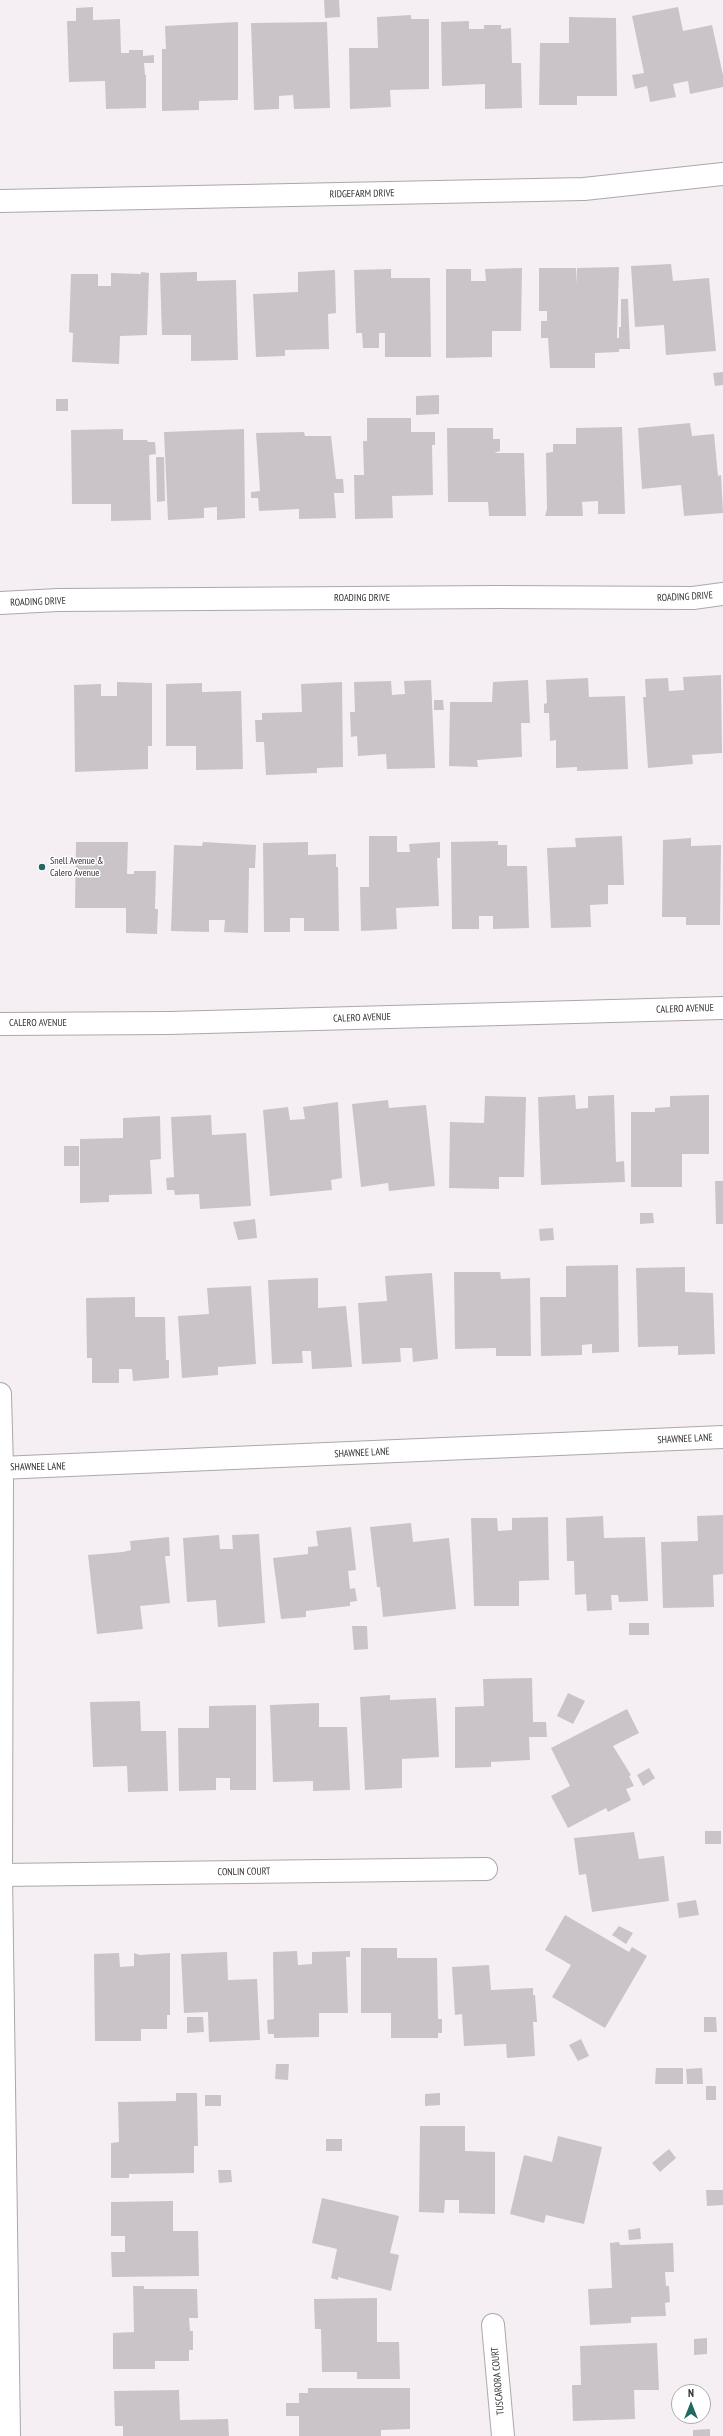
<!DOCTYPE html>
<style>
body{margin:0}
#map{position:relative;width:723px;height:2436px;overflow:hidden;background:#f5eff4;font-family:"PT Sans Narrow",sans-serif}
canvas{display:block}
.north{position:absolute;left:671px;top:2384px;width:40px;height:40px;box-sizing:border-box;background:#fff;border:1px solid #adacad;border-radius:50%;rotate:0deg;font-size:11px;font-weight:700;line-height:16px;text-align:center;color:#322f31}
.north::after{content:'';display:block;margin:auto;width:14px;height:18px;background:#216a63;clip-path:polygon(50% 0,100% 100%,50% 72%,0 100%)}
</style>
<div id="map">
<canvas width="723" height="2436"></canvas>
<div class="north">N</div>
</div>
<script>
const c = document.querySelector('canvas').getContext('2d');
c.lineJoin = 'round';
function paint(path, color) {
  c.fillStyle = color;
  c.fill(path, 'evenodd');
}
function toPath(rows) {
  const path = new Path2D();
  for (const r of rows) {
    path.moveTo(r[0], r[1]);
    for (let i = 2; i < r.length; i += 2) path.lineTo(r[i], r[i + 1]);
  }
  return path;
}
function trace(path, color, width, dash) {
  c.strokeStyle = color;
  c.lineWidth = width;
  c.lineCap = dash ? 'butt' : 'round';
  c.setLineDash(dash || []);
  c.stroke(path);
}
function drawText(font, color, halo, rows, align = 'center') {
  c.font = font + ' "PT Sans Narrow",sans-serif';
  c.lineWidth = 3;
  c.setLineDash([]);
  c.textBaseline = 'middle';
  c.strokeStyle = halo;
  c.fillStyle = color;
  for (const [text, x, y, turn = 0] of rows) {
    c.save();
    c.translate(x, y);
    c.rotate((+turn || 0) * Math.PI / 180);
    c.textAlign = isNaN(turn) ? turn : align;
    if (halo) c.strokeText(text, 0, 0);
    c.fillText(text, 0, 0);
    c.restore();
  }
}
paint(toPath([
 [324,0,339,0,340,17,325,18],
 [93,7,93,20,120,19,121,53,129,53,129,50,143,50,143,56,154,55,154,63,144,63,145,75,146,75,146,108,106,109,105,81,69,82,67,21,76,21,76,8],
 [678,7,683,31,712,25,723,75,723,87,690,94,688,81,673,84,676,97,650,102,647,86,635,89,632,75,644,73,632,16],
 [411,15,411,19,429,19,429,89,390,90,391,107,350,109,349,48,378,48,377,17],
 [569,17,616,18,617,96,577,96,577,105,539,105,540,43,569,43],
 [469,21,469,29,484,29,484,25,501,25,501,29,511,28,512,63,521,63,522,108,485,109,485,84,442,86,441,22],
 [238,22,238,100,199,101,199,110,162,111,162,49,166,49,165,26],
 [327,22,330,108,294,109,293,95,279,96,279,109,254,110,251,23],
 [671,264,673,281,709,278,716,351,666,355,664,325,635,327,631,266],
 [619,267,617,338,619,338,619,327,621,327,621,299,628,299,630,349,619,349,619,352,595,353,595,368,550,368,548,338,541,338,541,321,547,321,547,311,539,311,539,268,576,268,577,284,577,268],
 [522,268,521,331,492,331,492,357,446,358,446,269,471,269,471,281,486,281,485,269],
 [391,269,391,278,430,278,431,357,385,357,385,333,379,333,379,348,363,348,362,333,356,333,354,270],
 [335,270,336,313,328,314,329,349,285,350,285,356,256,357,253,294,298,292,298,272],
 [141,272,149,273,147,335,120,336,119,364,72,362,73,333,69,332,71,274,98,274,98,286,111,286,111,273,141,274],
 [197,272,197,281,236,280,238,360,191,361,191,335,162,335,160,273],
 [723,372,723,385,715,386,713,373],
 [439,395,439,414,416,415,416,396],
 [56,399,68,399,68,411,56,411],
 [367,418,411,418,411,432,435,432,435,445,432,445,433,495,392,496,393,518,355,519,354,475,364,475,363,441,367,441],
 [690,423,692,436,714,434,718,476,721,475,723,513,684,516,681,485,642,489,638,428],
 [622,427,625,514,598,514,598,501,582,502,583,516,545,516,547,509,546,453,553,452,553,444,576,444,576,428],
 [447,428,493,428,493,439,500,439,500,451,494,453,524,453,526,516,489,516,488,502,448,502],
 [123,429,123,440,147,440,148,442,155,442,156,454,149,455,151,520,111,521,111,504,72,504,71,430],
 [244,429,245,518,217,520,217,507,204,508,204,518,168,520,164,432],
 [304,432,305,436,331,436,336,479,343,479,344,493,334,493,336,518,299,519,299,509,259,511,258,498,251,498,251,492,260,491,256,433],
 [156,457,164,457,165,501,157,502],
 [721,675,722,753,692,755,693,764,648,768,643,697,646,697,645,679,668,678,669,691,684,690,683,677],
 [588,678,589,697,625,696,628,769,577,771,577,767,556,768,556,740,550,741,549,713,544,713,544,704,547,703,546,680],
 [431,680,435,768,387,769,386,754,358,756,357,736,351,737,350,712,355,712,354,682,391,681,392,695,405,694,404,681],
 [528,680,530,723,521,723,522,757,477,760,478,767,449,766,450,702,492,702,493,682],
 [117,682,152,683,152,746,148,746,148,769,75,772,74,685,101,684,101,696,117,696],
 [342,682,343,767,317,768,317,773,266,775,264,742,256,742,255,720,262,720,262,713,302,712,301,684],
 [202,683,202,692,241,691,243,769,196,770,196,746,166,746,166,684],
 [434,700,443,700,444,710,434,710],
 [369,836,397,836,397,852,410,852,409,844,440,842,440,858,437,858,439,906,396,908,397,929,361,931,360,887,369,887],
 [622,836,624,885,608,885,608,904,590,905,591,927,551,928,547,848,576,847,575,838],
 [691,838,691,846,721,845,720,925,686,925,686,917,662,917,663,840],
 [498,841,498,845,507,845,507,866,527,866,529,928,493,929,493,916,479,916,479,929,452,929,451,842],
 [76,842,128,842,127,874,134,874,134,871,156,871,155,909,158,909,157,934,126,933,126,908,75,908],
 [203,842,256,845,255,868,249,868,248,933,224,932,225,920,209,920,209,932,171,931,174,845,202,846],
 [308,842,308,855,336,854,336,867,338,867,339,931,304,931,304,918,290,918,290,932,264,932,263,843],
 [575,1095,576,1109,588,1108,588,1096,614,1095,616,1162,624,1161,625,1182,541,1185,538,1097],
 [709,1095,709,1154,682,1154,682,1187,631,1187,631,1112,655,1112,655,1108,670,1107,670,1096],
 [485,1096,526,1097,524,1177,499,1177,499,1189,449,1188,450,1122,484,1123],
 [388,1100,389,1108,426,1105,435,1186,389,1191,388,1183,361,1187,352,1104],
 [338,1102,342,1178,331,1180,332,1190,270,1196,263,1110,288,1107,290,1120,305,1119,303,1107],
 [211,1115,212,1135,246,1133,251,1206,200,1209,199,1194,175,1195,174,1190,167,1190,166,1178,174,1177,171,1117],
 [160,1116,161,1159,150,1160,152,1194,109,1195,109,1202,80,1203,80,1139,123,1138,123,1118],
 [64,1146,79,1146,79,1166,64,1166],
 [715,1181,723,1181,723,1224,716,1224],
 [640,1213,653,1213,654,1223,640,1224],
 [255,1219,257,1238,238,1240,233,1222],
 [553,1228,554,1240,540,1241,539,1229],
 [618,1265,619,1352,592,1353,592,1344,582,1345,582,1355,541,1356,540,1297,566,1297,566,1266],
 [685,1267,685,1292,713,1293,715,1354,678,1355,678,1346,638,1347,636,1268],
 [454,1272,500,1272,501,1279,530,1278,531,1356,496,1356,496,1348,455,1349],
 [432,1273,438,1359,413,1362,412,1348,400,1348,401,1362,362,1364,358,1303,387,1301,385,1276],
 [318,1278,318,1308,346,1306,352,1367,312,1369,311,1351,302,1351,303,1363,272,1364,268,1280],
 [251,1286,256,1364,218,1367,218,1375,182,1378,178,1316,209,1314,207,1288],
 [135,1297,135,1317,165,1317,166,1360,169,1360,169,1378,133,1381,132,1369,119,1369,119,1383,92,1383,92,1358,87,1358,86,1298],
 [723,1515,723,1574,713,1575,714,1607,663,1608,661,1542,698,1541,697,1516],
 [603,1516,604,1538,645,1537,648,1601,619,1602,618,1595,611,1595,612,1610,587,1611,586,1594,575,1595,574,1561,567,1561,566,1518],
 [548,1517,549,1580,519,1581,519,1606,474,1606,471,1518,497,1518,498,1531,512,1530,512,1518],
 [411,1523,413,1542,449,1538,456,1609,383,1617,380,1587,377,1587,370,1527],
 [351,1527,356,1570,348,1571,350,1589,355,1588,357,1601,350,1602,350,1606,306,1611,306,1617,281,1619,273,1558,308,1554,308,1547,318,1546,316,1531],
 [259,1534,265,1623,218,1627,216,1600,187,1602,183,1538,219,1535,220,1549,233,1549,232,1535],
 [169,1537,170,1556,165,1556,170,1603,140,1606,143,1629,97,1634,88,1555,123,1552,131,1550,130,1541],
 [629,1623,649,1623,649,1635,629,1635],
 [352,1626,367,1626,368,1649,354,1650],
 [532,1678,533,1722,546,1722,547,1737,529,1737,530,1760,491,1762,491,1767,455,1768,455,1707,484,1706,483,1679],
 [568,1693,585,1701,573,1724,557,1716],
 [390,1695,390,1700,436,1698,439,1757,402,1759,402,1788,365,1790,360,1697],
 [140,1701,141,1731,166,1731,168,1791,128,1792,127,1766,93,1767,90,1702],
 [319,1703,319,1727,347,1727,350,1790,313,1791,313,1781,273,1782,270,1705],
 [256,1705,256,1790,230,1790,230,1778,216,1778,216,1790,179,1791,178,1728,209,1728,209,1706],
 [627,1709,639,1733,613,1746,631,1775,629,1776,634,1786,626,1789,631,1800,608,1812,606,1808,568,1828,551,1796,570,1786,551,1748],
 [649,1768,655,1778,643,1786,637,1775],
 [705,1831,721,1831,721,1844,705,1844],
 [634,1832,639,1859,664,1856,669,1901,592,1912,586,1874,579,1875,574,1838],
 [696,1900,699,1915,679,1918,677,1903],
 [565,1915,629,1952,632,1947,647,1956,605,2028,552,1997,571,1965,545,1950],
 [619,1926,633,1933,626,1944,612,1935],
 [361,1948,397,1948,397,1958,437,1958,438,2019,442,2019,442,2033,438,2033,438,2038,391,2038,391,2013,361,2013],
 [297,1951,298,1965,312,1964,312,1952,350,1951,350,1957,346,1957,348,2013,319,2013,319,2037,274,2038,274,2034,268,2034,267,2020,274,2019,273,1952],
 [227,1952,228,1980,257,1979,260,2040,209,2042,208,2012,184,2013,181,1954],
 [119,1953,120,1967,134,1966,134,1953,140,1955,170,1953,170,2015,167,2015,167,2029,141,2029,141,2041,95,2041,94,1954],
 [489,1965,491,1990,533,1988,533,1995,535,1995,537,2022,533,2022,535,2056,507,2058,506,2044,464,2046,462,2014,455,2015,452,1967],
 [187,2017,203,2017,204,2032,187,2033],
 [704,2017,716,2017,717,2032,704,2032],
 [581,2039,589,2056,578,2061,569,2045],
 [276,2064,289,2064,288,2080,275,2079],
 [656,2068,683,2068,683,2084,655,2084],
 [702,2068,703,2084,687,2084,686,2069],
 [706,2086,716,2086,716,2100,706,2100],
 [176,2093,197,2093,198,2146,194,2146,194,2173,129,2174,129,2178,111,2178,111,2143,119,2142,118,2102,176,2101],
 [440,2093,440,2105,425,2106,425,2094],
 [205,2095,221,2095,221,2106,205,2106],
 [420,2126,465,2126,465,2151,495,2152,495,2214,459,2213,459,2200,445,2200,444,2213,419,2212],
 [558,2136,602,2147,584,2224,546,2215,544,2223,510,2214,524,2155,552,2162],
 [326,2139,342,2139,342,2151,326,2151],
 [669,2149,676,2158,660,2172,652,2163],
 [218,2170,231,2170,232,2182,219,2183],
 [706,2190,723,2190,723,2205,707,2206],
 [322,2198,399,2216,390,2253,399,2255,391,2291,338,2277,338,2280,331,2278,337,2249,312,2243],
 [173,2201,173,2231,198,2231,199,2276,112,2277,111,2252,125,2252,125,2236,111,2236,111,2202],
 [640,2228,641,2239,629,2240,628,2230],
 [619,2242,620,2245,673,2243,674,2272,665,2272,666,2286,669,2286,670,2302,665,2303,666,2316,631,2317,631,2323,590,2325,588,2289,612,2288,610,2243],
 [133,2286,144,2286,144,2289,197,2289,198,2318,189,2318,190,2331,193,2331,193,2350,189,2350,189,2361,155,2361,155,2369,113,2369,113,2333,134,2332],
 [377,2298,377,2342,399,2342,400,2379,357,2379,357,2372,322,2372,321,2329,315,2329,314,2299],
 [707,2338,707,2354,694,2355,694,2339],
 [657,2343,659,2390,634,2390,635,2419,573,2421,572,2385,581,2385,580,2346],
 [308,2388,410,2388,410,2429,381,2430,381,2436,299,2436,299,2416,286,2416,286,2403,299,2403,299,2393,308,2393],
 [179,2390,180,2420,228,2419,229,2436,123,2436,123,2426,115,2426,114,2391],
 [710,2429,710,2436,693,2436,693,2430]
]), '#cac4c8');
const minor = toPath([
 [0,201,584,189,723,174],
 [0,603,58,600,498,597,693,598,723,594],
 [0,1024,169,1023,723,1008],
 [0,1468,723,1437],
 [1,1875,486,1869],
 [493,2325,503,2436]
]);
const major = toPath([
 [0,1394,2,1468,1,1875,9,2436]
]);
trace(minor, '#aca7ab', 24);
trace(major, '#aca7ab', 24);
trace(minor, '#fff', 22);
trace(major, '#fff', 22);
for (const [x, y, r, color] of [
 [42,867,4,"#216a63"]
]) {
  const dot = new Path2D();
  dot.arc(x, y, r, 0, 2 * Math.PI);
  c.fillStyle = color;
  c.fill(dot);
  trace(dot, '#fff', 1.5);
}
drawText('10px', '#322f31', '#fff', [
 ["RIDGEFARM DRIVE",362,194,-1],
 ["ROADING DRIVE",685,597,-3],
 ["ROADING DRIVE",362,598],
 ["ROADING DRIVE",38,602,-2],
 ["CALERO AVENUE",685,1009,-2],
 ["CALERO AVENUE",362,1018,-2],
 ["CALERO AVENUE",38,1023],
 ["SHAWNEE LANE",685,1439,-3],
 ["SHAWNEE LANE",362,1453,-3],
 ["SHAWNEE LANE",38,1467,-1],
 ["CONLIN COURT",244,1872,-1],
 ["TUSCARORA COURT",498,2381,-95]
]);
drawText('10px', '#322f31', '#fff', [
 ["Snell Avenue &",50,861],
 ["Calero Avenue",50,873]
], 'left');
</script>
